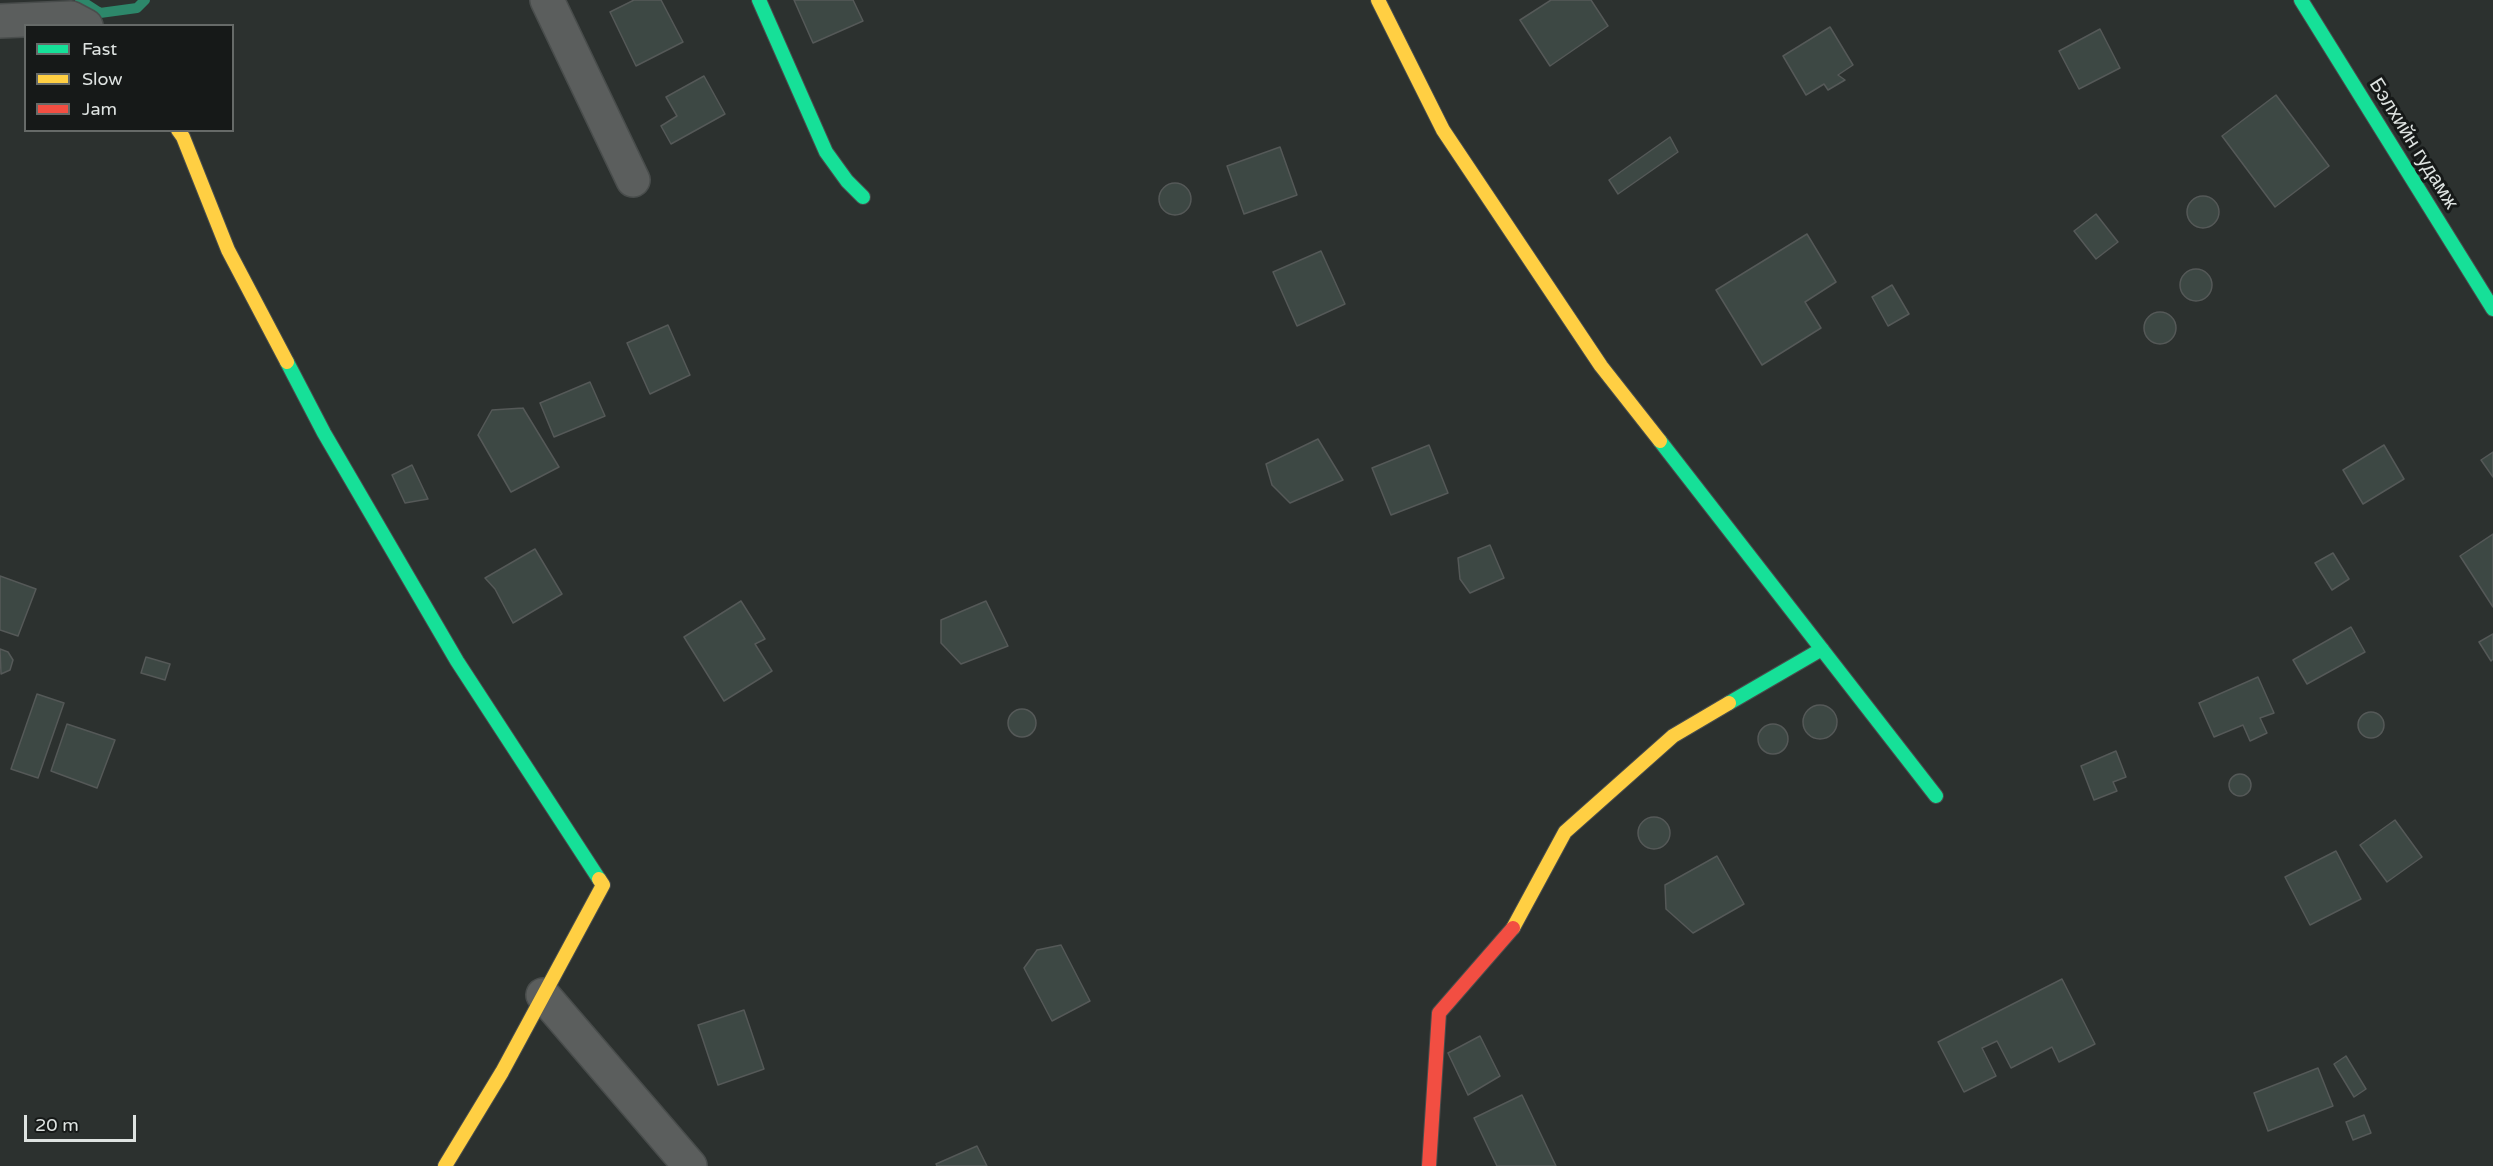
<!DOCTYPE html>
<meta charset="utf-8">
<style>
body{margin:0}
#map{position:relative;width:2493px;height:1166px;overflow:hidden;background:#2c312f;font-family:"Varela Round",sans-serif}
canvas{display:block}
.legend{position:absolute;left:24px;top:24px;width:210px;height:108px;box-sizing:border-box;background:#161918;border:2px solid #666a68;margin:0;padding:8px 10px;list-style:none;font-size:18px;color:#dee3e1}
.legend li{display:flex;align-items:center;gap:12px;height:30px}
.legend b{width:30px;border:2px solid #666a68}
.scale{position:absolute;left:24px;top:1115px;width:112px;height:27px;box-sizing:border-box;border:3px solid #dee3e1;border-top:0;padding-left:8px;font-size:18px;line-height:21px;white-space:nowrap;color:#dee3e1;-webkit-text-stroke:4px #161918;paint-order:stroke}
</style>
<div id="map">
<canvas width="2493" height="1166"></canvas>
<ul class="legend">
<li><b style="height:8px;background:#16e098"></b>Fast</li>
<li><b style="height:8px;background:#ffcf43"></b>Slow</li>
<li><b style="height:8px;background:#f24e42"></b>Jam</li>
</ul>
<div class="scale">20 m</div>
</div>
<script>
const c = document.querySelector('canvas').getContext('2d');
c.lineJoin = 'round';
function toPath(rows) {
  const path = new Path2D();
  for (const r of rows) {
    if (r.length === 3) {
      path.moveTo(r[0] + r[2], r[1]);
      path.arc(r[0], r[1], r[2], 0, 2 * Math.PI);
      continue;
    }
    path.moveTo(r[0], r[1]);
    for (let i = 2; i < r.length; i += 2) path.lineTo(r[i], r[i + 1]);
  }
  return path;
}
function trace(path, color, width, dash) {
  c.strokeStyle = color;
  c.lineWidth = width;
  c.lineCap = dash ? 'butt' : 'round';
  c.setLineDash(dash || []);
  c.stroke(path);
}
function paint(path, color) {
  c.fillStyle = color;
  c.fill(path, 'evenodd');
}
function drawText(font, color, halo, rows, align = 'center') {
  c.font = font + ' "Varela Round",sans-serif';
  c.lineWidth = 6;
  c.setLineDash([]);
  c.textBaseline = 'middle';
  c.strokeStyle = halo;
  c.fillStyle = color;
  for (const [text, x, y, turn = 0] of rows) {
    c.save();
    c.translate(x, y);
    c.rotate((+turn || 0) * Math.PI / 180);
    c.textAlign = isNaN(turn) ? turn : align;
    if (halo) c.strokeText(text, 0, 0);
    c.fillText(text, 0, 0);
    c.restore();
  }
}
trace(toPath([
 [80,0,100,13,137,8,145,0]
]), '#2d876a', 10);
const building = toPath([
 [634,0,661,0,683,42,636,66,610,12,634,0],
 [794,0,853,0,863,21,813,43,794,0],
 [1551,0,1591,0,1608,26,1550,66,1520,20,1551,0],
 [1830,27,1853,65,1838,75,1845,80,1828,90,1824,84,1806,95,1783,56,1830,27],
 [2100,29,2120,68,2079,89,2059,51,2100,29],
 [704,76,725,114,671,144,661,126,677,116,666,97,704,76],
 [2276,95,2329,166,2275,207,2222,136,2276,95],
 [1670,137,1678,152,1618,194,1609,180,1670,137],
 [1280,147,1297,195,1244,214,1227,166,1280,147],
 [1175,199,16],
 [2203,212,16],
 [2096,214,2118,242,2096,259,2074,231,2096,214],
 [1807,234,1836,282,1805,302,1821,328,1762,365,1716,290,1807,234],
 [1321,251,1345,304,1297,326,1273,272,1321,251],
 [2196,285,16],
 [1892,285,1909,314,1888,326,1872,297,1892,285],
 [2160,328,16],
 [668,325,690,375,650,394,627,343,668,325],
 [590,382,605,416,554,437,540,403,590,382],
 [523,408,559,467,511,492,478,435,492,410,523,408],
 [1318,439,1343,480,1290,503,1272,485,1266,464,1318,439],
 [1429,445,1448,493,1391,515,1372,468,1429,445],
 [2384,445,2404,479,2363,504,2343,470,2384,445],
 [2493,452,2493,477,2481,460,2493,452],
 [412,465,428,499,405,503,392,475,412,465],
 [2493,534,2493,607,2460,556,2493,534],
 [1490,545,1504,578,1470,593,1460,579,1458,558,1490,545],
 [535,549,562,594,513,623,495,589,485,578,535,549],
 [2333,553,2349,579,2332,590,2315,563,2333,553],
 [0,576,36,589,18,636,0,630,0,576],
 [741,601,765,639,755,644,772,671,724,701,684,637,741,601],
 [986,601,1008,646,961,664,941,643,941,620,986,601],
 [2351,627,2365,652,2307,684,2293,660,2351,627],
 [2493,634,2493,659,2491,661,2479,642,2493,634],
 [0,649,8,652,13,660,10,670,1,674,0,649],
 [146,657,170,664,165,680,141,673,146,657],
 [2258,677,2274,713,2260,718,2267,733,2250,741,2243,725,2214,737,2199,703,2258,677],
 [37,694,64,703,38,778,11,769,37,694],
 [1820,722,17],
 [1022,723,14],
 [2371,725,13],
 [1773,739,15],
 [67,724,115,740,97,788,51,771,67,724],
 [2116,751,2126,777,2113,782,2117,791,2094,800,2081,766,2116,751],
 [2240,785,11],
 [1654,833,16],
 [2395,820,2422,857,2387,882,2360,845,2395,820],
 [2336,851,2361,899,2310,925,2285,877,2336,851],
 [1717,856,1744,904,1693,933,1666,909,1665,885,1717,856],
 [1061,945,1090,1001,1052,1021,1024,968,1037,950,1061,945],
 [2062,979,2095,1044,2059,1062,2052,1047,2011,1068,1997,1041,1982,1048,1996,1076,1964,1092,1938,1042,2062,979],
 [744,1010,764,1069,718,1085,698,1025,744,1010],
 [1480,1036,1500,1076,1468,1095,1448,1053,1480,1036],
 [2346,1056,2366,1089,2354,1097,2334,1064,2346,1056],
 [2318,1068,2333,1106,2268,1131,2254,1093,2318,1068],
 [1522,1095,1556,1166,1497,1166,1474,1118,1522,1095],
 [2364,1115,2371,1133,2353,1140,2346,1122,2364,1115],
 [977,1146,987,1166,937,1166,936,1164,977,1146]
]);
paint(building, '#3d4844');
trace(building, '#555958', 1.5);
const street = toPath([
 [547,0,633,180],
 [0,21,71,18,86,26],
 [543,995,690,1166]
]);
const fast = toPath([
 [759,0,826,152,847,181,863,197],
 [2301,0,2493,309],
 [287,362,324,433,457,661,599,879],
 [1660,441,1936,796],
 [1729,703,1822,649]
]);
const slow = toPath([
 [1378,0,1443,130,1601,366,1660,441],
 [178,130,183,137,228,250,287,362],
 [1513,928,1565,832,1673,736,1729,703],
 [445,1166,502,1072,603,885,599,879]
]);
const jam = toPath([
 [1429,1166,1439,1013,1513,928]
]);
trace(street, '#494d4c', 36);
trace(fast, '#494d4c', 16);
trace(slow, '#494d4c', 16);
trace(jam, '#494d4c', 16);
trace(street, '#5b5e5d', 33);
trace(fast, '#16e098', 14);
trace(slow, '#ffcf43', 14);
trace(jam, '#f24e42', 14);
drawText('20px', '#dee3e1', '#161918', [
 ["Бэлхийн гудамж",2413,144,58]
]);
</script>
